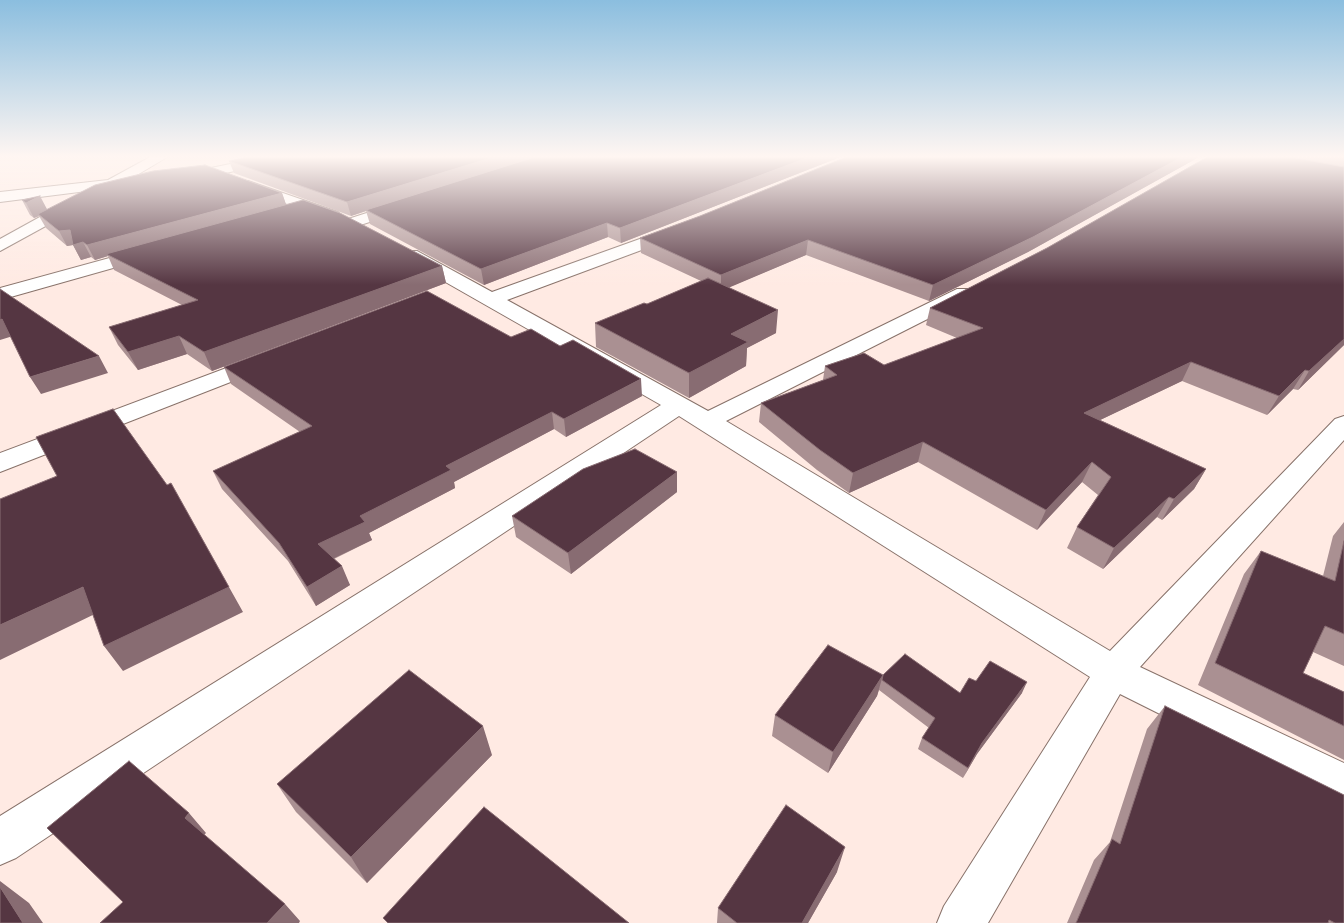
<!DOCTYPE html>
<style>
body{margin:0}
canvas{display:block;background:#ffeae3}
</style>
<canvas width="1344" height="923"></canvas>
<script>
const c = document.querySelector('canvas').getContext('2d');
c.lineJoin = 'round';
function toPath(rows) {
  const path = new Path2D();
  for (const r of rows) {
    path.moveTo(r[0], r[1]);
    for (let i = 2; i < r.length; i += 2) path.lineTo(r[i], r[i + 1]);
  }
  return path;
}
function trace(path, color, width, dash) {
  c.strokeStyle = color;
  c.lineWidth = width;
  c.lineCap = dash ? 'butt' : 'round';
  c.setLineDash(dash || []);
  c.stroke(path);
}
function paint(path, color) {
  c.fillStyle = color;
  c.fill(path, 'evenodd');
}
const minor = toPath([
 [152,156,169,156,132,178,137,182,135,185,115,188,0,251,0,239,87,191,0,202,0,192,108,180,152,156],
 [268,156,294,156,287,160,211,176,183,179,176,175,183,171,211,168,268,156],
 [248,181,338,212,340,215,338,218,326,218,243,188,241,185,248,181],
 [404,201,410,203,412,206,410,209,351,228,345,226,343,223,345,220,404,201],
 [676,226,682,227,684,231,682,235,507,300,708,411,957,289,971,289,974,293,971,297,726,421,1110,651,1335,419,1344,416,1344,440,1140,667,1344,763,1344,806,1120,694,988,923,937,923,944,906,1090,677,679,416,16,858,0,865,0,816,661,405,405,259,402,255,405,251,417,251,492,292,676,226],
 [146,248,152,249,155,253,152,257,0,300,0,288,146,248],
 [261,355,269,357,272,362,269,367,0,472,0,453,261,355]
]);
trace(minor, '#88726a', 2);
paint(minor, '#fff');
paint(toPath([
 [843,156,621,243,608,237,484,285,370,224,366,211,351,216,234,173,229,161],
 [849,156,1201,156,1028,252,929,301,806,255,729,287,776,333,747,348,746,366,689,398,596,347,595,323,647,304,701,281,641,253,640,238,700,216],
 [1209,156,1344,156,1344,345,1298,390,1293,389,1267,415,1182,381,1100,420,1206,469,1194,489,1162,520,1157,517,1103,569,1067,548,1077,527,1098,495,1082,482,1037,530,918,462,849,493,817,470,759,422,761,403,823,380,825,366,884,365,957,338,926,325,930,308,1047,248],
 [282,193,286,205,442,266,446,283,212,371,187,354,138,370,118,345,109,327,182,305,114,270,108,256,95,260,91,257,81,260,73,245,67,246,46,228,39,216,34,218,30,215,22,200,47,209],
 [511,337,642,396,566,437,554,429,454,482,455,488,369,533,372,540,334,559,350,585,316,606,288,561,222,489,213,471,300,432,231,384,224,367],
 [677,472,677,492,571,574,516,537,512,516],
 [1344,522,1344,666,1313,652,1303,673,1344,692,1344,760,1198,685,1244,574,1261,551,1323,576,1333,536],
 [883,675,960,693,976,681,1022,693,977,754,963,778,918,749,922,738,929,728,879,690,877,696,828,773,772,736,775,715],
 [1165,706,1344,923,1067,923,1094,860,1110,842,1147,729],
 [492,755,367,883,296,812,277,784],
 [837,872,808,923,717,923,718,908]
]), '#aa9092');
paint(toPath([
 [497,156,538,156,366,210,366,211,351,216,347,202],
 [812,156,843,156,621,243,620,228],
 [1184,156,1201,156,1028,252,929,301,933,285],
 [282,193,287,207,106,254,108,256,95,260,87,245],
 [40,196,48,211,38,214,39,216,34,218,26,203],
 [607,223,608,237,484,285,481,269],
 [70,230,83,242,91,257,81,260,73,245,67,246,59,231],
 [808,240,806,255,721,291,721,275],
 [442,266,446,283,212,371,204,352],
 [778,310,776,333,747,348,746,366,689,398,689,373,731,334],
 [2,319,13,336,0,340,0,320],
 [179,336,187,354,138,370,128,352],
 [1344,339,1344,345,1298,390,1309,371],
 [99,356,108,373,41,394,30,377],
 [1191,362,1182,381,1075,432,1084,413],
 [1305,370,1293,389,1267,415,1279,396],
 [641,379,642,396,566,437,564,419],
 [552,412,554,429,454,482,455,488,369,533,372,540,326,562,318,544,360,516,446,466],
 [923,442,918,462,849,493,853,473],
 [1092,462,1082,482,1037,530,1046,510],
 [1206,469,1194,489,1162,520,1174,499],
 [677,472,677,492,571,574,568,553],
 [1169,497,1157,517,1103,569,1114,548],
 [184,507,243,612,123,671,104,646],
 [342,566,350,585,316,606,307,587],
 [83,587,101,611,0,660,0,625],
 [883,675,877,696,828,773,833,752],
 [1027,682,1022,693,977,754,963,778,982,743],
 [483,726,492,755,367,883,351,857],
 [189,813,206,833,202,837,185,818],
 [845,847,837,872,808,923,802,923],
 [0,881,29,903,43,923,23,923,0,887],
 [285,904,300,921,299,923,267,923]
]), '#886c72');
const building = toPath([
 [252,156,497,156,347,202,229,161,252,156],
 [538,156,812,156,620,228,607,223,481,269,366,210,538,156],
 [849,156,1184,156,1033,237,933,285,808,240,721,275,640,238,700,216,849,156],
 [1209,156,1285,156,1344,167,1344,339,1309,371,1305,370,1279,396,1191,362,1084,413,1206,469,1174,499,1169,497,1114,548,1077,527,1111,477,1092,462,1046,510,923,442,853,473,820,450,761,403,837,375,825,366,864,353,884,365,983,328,930,308,1047,248,1209,156],
 [205,165,282,193,87,245,83,242,73,245,70,230,59,231,38,214,95,185,153,171,205,165],
 [40,196,26,203,22,200,40,196],
 [303,200,340,213,442,266,204,352,179,336,128,352,109,327,198,300,106,254,303,200],
 [708,278,778,310,731,334,748,342,689,373,595,323,644,303,647,304,708,278],
 [0,289,99,356,30,377,2,319,0,320,0,289],
 [427,291,511,337,531,329,560,346,573,340,641,379,564,419,552,412,446,466,451,470,360,516,365,522,318,544,342,566,307,587,279,543,213,471,312,426,224,367,427,291],
 [113,409,167,485,171,483,229,587,104,646,83,587,0,625,0,499,57,476,36,437,113,409],
 [635,449,677,472,568,553,512,516,583,469,635,449],
 [1344,541,1344,634,1325,626,1303,673,1344,692,1344,726,1215,663,1261,551,1335,581,1344,541],
 [828,645,883,675,833,752,775,715,828,645],
 [905,654,960,693,969,678,976,681,990,661,1027,682,982,743,968,768,922,738,935,718,882,680,883,675,905,654],
 [409,670,483,726,351,857,277,784,409,670],
 [1165,706,1344,795,1344,923,1335,923,1329,920,1328,923,1076,923,1112,839,1120,844,1165,706],
 [129,761,189,813,185,818,285,904,267,923,100,923,123,902,47,828,129,761],
 [786,805,845,847,802,923,737,923,718,908,786,805],
 [484,807,629,923,388,923,383,918,484,807],
 [0,887,23,923,0,923,0,887]
]);
paint(building, '#553642');
trace(building, '#886c72', 1);
const sky = c.createLinearGradient(0, 0, 0, 285);
sky.addColorStop(0, '#8bbedf');
sky.addColorStop(0.55, '#fff6f2');
sky.addColorStop(1, '#fff6f200');
c.fillStyle = sky;
c.fillRect(0, 0, 1344, 285);
</script>
